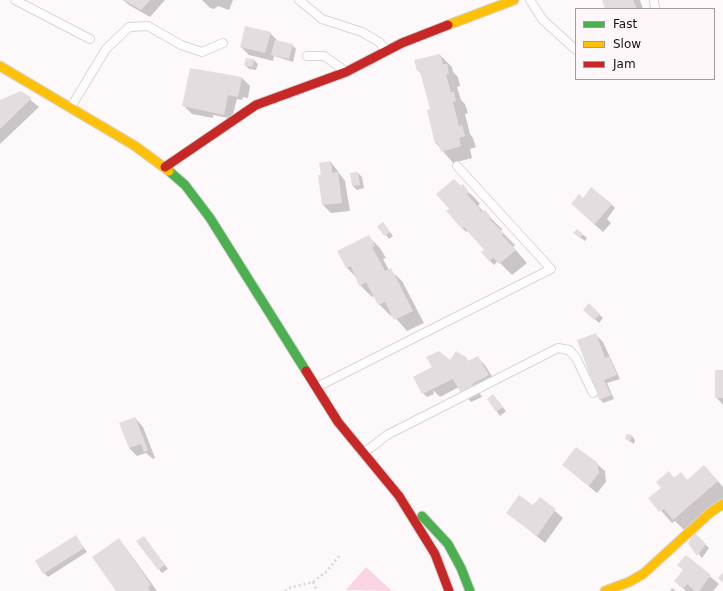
<!DOCTYPE html>
<style>
body{margin:0}
#map{position:relative;width:723px;height:591px;overflow:hidden;background:#fdf8fa;font-family:"DejaVu Sans",sans-serif}
canvas{display:block}
.legend{position:absolute;left:575px;top:8px;width:140px;height:72px;box-sizing:border-box;background:#fef7f9;border:1px solid #a19b9d;margin:0;padding:5px 7px;list-style:none;font-size:12px;color:#161012}
.legend li{display:flex;align-items:center;gap:8px;height:20px}
.legend b{width:20px;border:1px solid #a19b9d}
</style>
<div id="map">
<canvas width="723" height="591"></canvas>
<ul class="legend">
<li><b style="height:5px;background:#4caf50"></b>Fast</li>
<li><b style="height:5px;background:#ffc107"></b>Slow</li>
<li><b style="height:5px;background:#c62828"></b>Jam</li>
</ul>
</div>
<script>
const c = document.querySelector('canvas').getContext('2d');
c.lineJoin = 'round';
function paint(path, color) {
  c.fillStyle = color;
  c.fill(path, 'evenodd');
}
function toPath(rows) {
  const path = new Path2D();
  for (const r of rows) {
    path.moveTo(r[0], r[1]);
    for (let i = 2; i < r.length; i += 2) path.lineTo(r[i], r[i + 1]);
  }
  return path;
}
function trace(path, color, width, dash) {
  c.strokeStyle = color;
  c.lineWidth = width;
  c.lineCap = dash ? 'butt' : 'round';
  c.setLineDash(dash || []);
  c.stroke(path);
}
paint(toPath([
 [366,567,392,591,346,590]
]), '#fbd4e3');
paint(toPath([
 [123,0,165,0,150,17,129,5],
 [202,0,233,0,229,10,218,6,214,9,210,8],
 [603,0,640,0,643,9,606,9],
 [270,33,278,41,292,45,296,49,293,62,274,56,273,61,249,55,241,47],
 [440,55,452,67,453,72,458,77,460,86,457,87,461,100,465,104,468,113,465,114,470,134,473,138,476,147,470,149,472,158,453,163,436,143,431,110,421,74,418,70],
 [254,60,258,64,256,70,249,69,245,65],
 [242,78,250,86,248,98,243,97,242,100,237,99,233,114,228,118,213,115,213,118,192,114,184,106],
 [21,92,39,107,0,144,0,101],
 [331,162,345,181,350,211,331,213,323,205,320,176,322,176],
 [358,173,362,177,364,188,357,190,353,186],
 [454,180,474,197,480,204,478,206,502,229,501,231,515,245,513,247,527,263,512,275,498,261,494,265,490,261,483,252,485,250,468,231,466,232,462,228,450,209],
 [583,199,611,204,615,208,607,219,611,223,603,232,572,204],
 [383,223,393,236,389,239,379,226],
 [577,230,587,238,585,241,578,236],
 [368,236,380,248,386,258,383,259,389,270,390,270,402,281,424,323,407,331,393,315,391,316,379,304,374,296,372,297,360,285,357,278,347,268],
 [589,305,603,318,599,323,585,310],
 [595,334,603,342,620,379,607,383,614,399,603,403,600,399],
 [477,357,485,365,496,383,479,392,482,397,471,402,459,387,440,397,433,390,434,394,427,397,423,393,451,362,466,358,469,362],
 [723,371,723,405,716,397],
 [493,395,506,411,500,416,488,399],
 [135,418,143,427,155,458,153,459,146,453,137,456,129,448],
 [632,436,635,440,634,444,626,439],
 [596,463,605,471,606,482,597,493,563,465],
 [669,473,674,478,681,473,688,481,715,478,723,487,723,499,685,531,675,521,672,523,650,498,662,488],
 [540,498,563,518,545,543,508,513,533,506],
 [695,535,709,548,702,558,690,543],
 [76,537,87,552,48,577,44,573],
 [119,540,126,548,157,591,118,591],
 [147,541,168,569,162,573,159,569],
 [686,556,719,584,713,591,686,591,675,581,684,570],
 [672,588,676,591,670,591]
]), '#0003');
paint(toPath([
 [124,0,150,0,141,10],
 [602,0,633,0,637,9,605,9],
 [245,26,271,32,265,53,240,47],
 [275,40,293,44,289,59,271,55],
 [440,54,443,64,447,64,449,74,446,75,451,92,454,92,456,101,453,102,459,126,462,125,465,136,459,138,461,146,441,152,438,143,435,144,427,110,430,109,420,71,417,71,414,60],
 [246,58,255,59,252,67,244,65],
 [190,68,242,77,238,97,228,95,224,115,182,106],
 [21,91,32,98,0,129,0,100],
 [331,161,332,173,338,172,342,203,322,205,318,175,321,175,319,163],
 [358,172,360,185,352,186,350,173],
 [454,179,460,186,463,184,469,192,467,194,482,212,485,210,491,217,489,219,504,233,502,235,516,250,499,264,494,258,489,261,481,252,484,250,464,227,462,229,455,221,446,211,449,209,436,194],
 [591,187,612,204,595,224,571,204,579,194,583,198],
 [383,222,390,232,384,236,377,226],
 [577,229,583,234,580,238,573,233],
 [369,235,375,246,372,247,385,271,391,268,413,311,394,320,385,302,378,305,366,282,359,286,351,266,346,268,337,251],
 [589,303,600,314,594,320,583,310],
 [596,333,605,358,609,356,617,375,604,380,611,395,599,400,577,340],
 [439,351,450,360,456,351,466,357,468,361,478,356,489,375,472,384,475,389,462,395,453,379,422,394,413,377,432,367,426,357],
 [715,370,723,370,723,398,715,398],
 [493,394,503,407,496,412,487,399],
 [135,417,148,450,144,452,141,444,129,448,119,423],
 [627,434,632,435,630,441,625,439],
 [576,447,597,462,599,473,589,486,562,465],
 [704,465,718,481,673,520,664,509,659,512,648,498,661,488,656,482,669,471,674,478,681,472,687,480],
 [519,495,533,505,540,497,556,509,537,536,506,513],
 [695,533,706,544,697,556,688,543],
 [76,535,84,548,43,574,35,561],
 [144,536,165,565,158,570,136,541],
 [119,538,151,585,148,587,150,591,116,591,92,557],
 [686,555,711,575,699,591,695,591,687,584,683,589,674,581,683,570,677,565],
 [723,572,723,583,718,578]
]), '#e3dddf');
const lane = toPath([
 [15,0,90,39],
 [299,0,322,19,362,32,379,42,386,50],
 [530,0,543,20,576,50],
 [654,0,655,9],
 [307,56,324,56,344,70],
 [71,107,106,49,129,27,148,26,181,45,202,52,223,43],
 [317,387,551,269,457,166],
 [365,452,387,435,558,348,569,350,576,358,593,393]
]);
const fast = toPath([
 [169,171,185,185,210,218,306,371],
 [422,516,448,544,461,568,470,591]
]);
const slow = toPath([
 [448,25,514,0],
 [0,66,135,146,169,171],
 [605,591,629,582,643,574,711,512,723,504]
]);
const jam = toPath([
 [165,167,256,105,346,72,402,43,448,25],
 [306,371,338,422,399,496,435,554,449,591]
]);
trace(lane, '#dad5d7', 10);
trace(fast, '#dad5d7', 11);
trace(slow, '#dad5d7', 11);
trace(jam, '#dad5d7', 11);
trace(toPath([
 [313,582,317,591],
 [285,591,289,588,313,582,326,572,341,554]
]), '#d8d7d7', 2.5, [2, 3]);
trace(lane, '#fffefe', 8);
trace(fast, '#4caf50', 9);
trace(slow, '#ffc107', 9);
trace(jam, '#c62828', 9);
</script>
